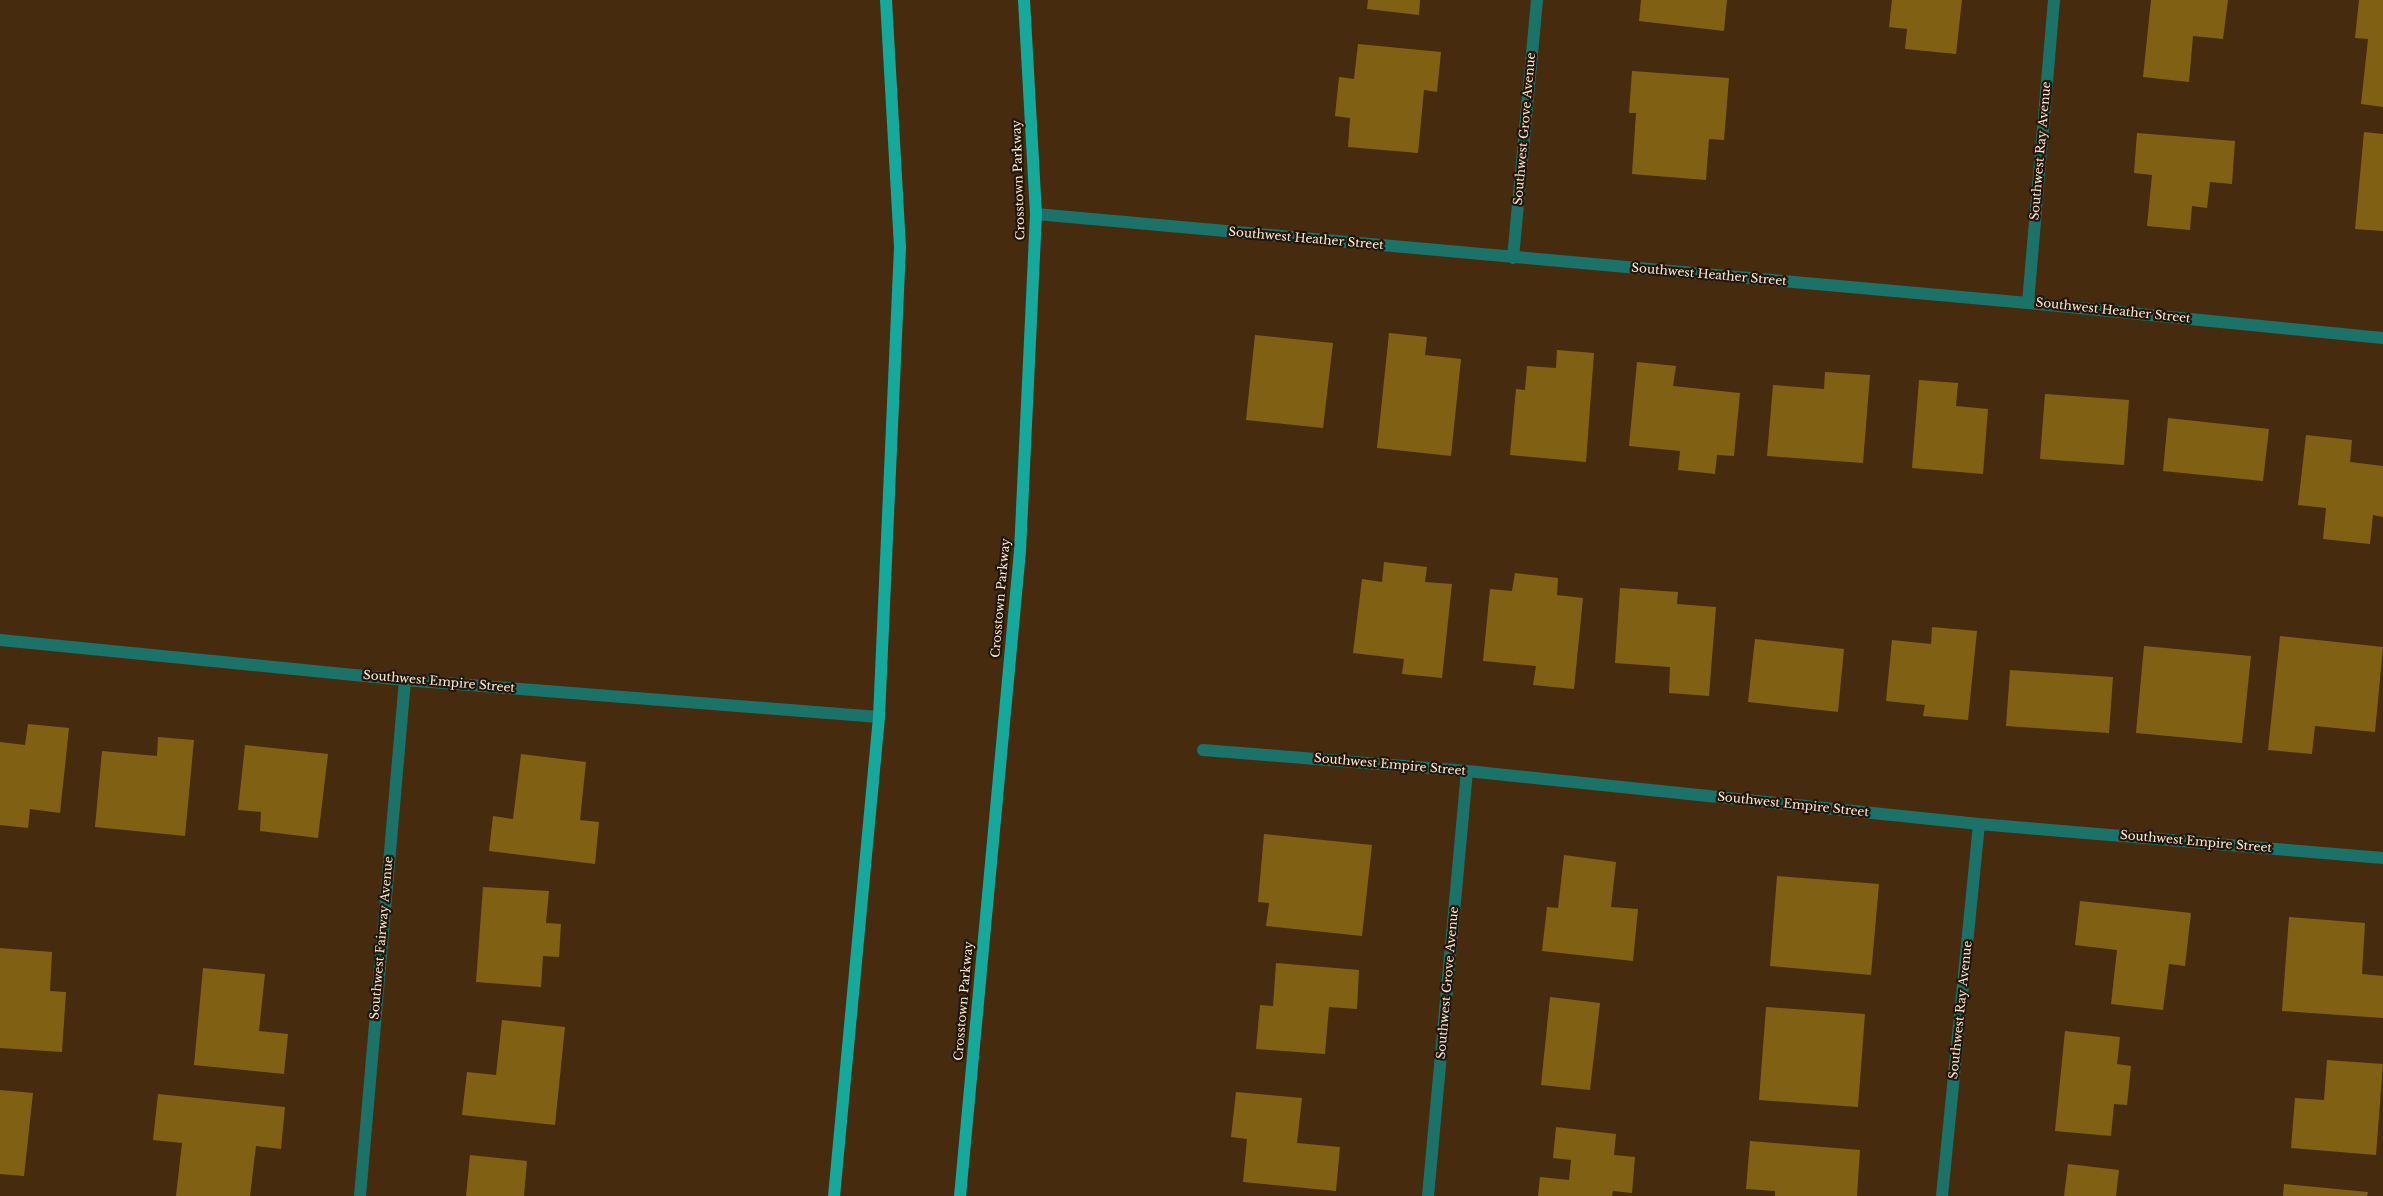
<!DOCTYPE html>
<style>
body{margin:0}
canvas{display:block;background:#462b0f}
</style>
<canvas width="2383" height="1196"></canvas>
<script>
const c = document.querySelector('canvas').getContext('2d');
c.lineJoin = 'round';
function paint(path, color) {
  c.fillStyle = color;
  c.fill(path, 'evenodd');
}
function toPath(rows) {
  const path = new Path2D();
  for (const r of rows) {
    path.moveTo(r[0], r[1]);
    for (let i = 2; i < r.length; i += 2) path.lineTo(r[i], r[i + 1]);
  }
  return path;
}
function trace(path, color, width, dash) {
  c.strokeStyle = color;
  c.lineWidth = width;
  c.lineCap = dash ? 'butt' : 'round';
  c.setLineDash(dash || []);
  c.stroke(path);
}
function drawText(font, color, halo, rows, align = 'center') {
  c.font = font + ' "Libre Baskerville",serif';
  c.lineWidth = 4.5;
  c.setLineDash([]);
  c.textBaseline = 'middle';
  c.strokeStyle = halo;
  c.fillStyle = color;
  for (const [text, x, y, turn = 0] of rows) {
    c.save();
    c.translate(x, y);
    c.rotate((+turn || 0) * Math.PI / 180);
    c.textAlign = isNaN(turn) ? turn : align;
    if (halo) c.strokeText(text, 0, 0);
    c.fillText(text, 0, 0);
    c.restore();
  }
}
paint(toPath([
 [1368,0,1420,0,1419,15,1367,9],
 [1641,0,1727,0,1724,31,1639,21],
 [1892,0,1962,0,1956,54,1905,49,1907,29,1889,27],
 [2151,0,2228,0,2223,39,2193,36,2189,82,2143,77],
 [2359,0,2383,0,2383,107,2361,104,2368,39,2355,38],
 [1358,44,1441,52,1437,92,1424,90,1418,153,1348,147,1350,118,1335,116,1339,77,1354,79],
 [1632,71,1729,78,1724,140,1709,139,1706,180,1632,174,1636,113,1629,113],
 [2364,132,2383,134,2383,231,2355,229],
 [2137,133,2235,141,2232,184,2210,182,2207,208,2192,206,2190,230,2147,226,2152,175,2134,173],
 [1389,333,1427,337,1425,355,1461,359,1451,456,1377,448],
 [1255,335,1333,343,1323,428,1246,420],
 [1557,350,1594,353,1586,462,1510,455,1516,389,1525,390,1527,366,1556,368],
 [1637,362,1676,366,1673,386,1740,393,1734,456,1717,455,1715,474,1678,470,1680,451,1629,446],
 [1825,372,1870,375,1863,463,1767,456,1773,385,1824,389],
 [1919,380,1958,383,1956,406,1988,409,1983,474,1912,468],
 [2045,394,2129,400,2124,465,2040,459],
 [2168,418,2269,429,2263,481,2163,471],
 [2306,435,2352,440,2350,462,2383,466,2383,517,2373,515,2370,544,2323,539,2326,508,2298,505],
 [1384,562,1427,567,1425,582,1452,584,1442,678,1402,674,1404,659,1353,653,1362,579,1382,582],
 [1515,573,1558,578,1557,595,1583,598,1574,689,1533,685,1536,666,1483,661,1490,589,1512,591],
 [1620,588,1678,592,1677,604,1716,607,1709,696,1669,693,1670,667,1615,663],
 [1932,627,1977,631,1968,720,1923,716,1925,705,1886,701,1892,640,1931,644],
 [2280,636,2383,647,2375,732,2315,726,2312,754,2268,750],
 [1755,639,1844,649,1838,712,1748,702],
 [2144,646,2251,656,2242,743,2136,733],
 [2010,670,2113,677,2109,733,2006,726],
 [28,724,69,728,60,813,30,809,28,828,0,825,0,742,25,745],
 [158,737,194,740,185,836,95,827,102,751,157,756],
 [245,745,328,754,318,838,260,831,261,812,238,810],
 [521,754,586,762,580,820,599,822,595,864,489,851,493,816,513,819],
 [1264,834,1372,845,1362,936,1266,926,1269,903,1258,902],
 [1564,855,1616,862,1611,907,1638,909,1633,961,1542,951,1547,907,1558,908],
 [1777,876,1879,884,1871,975,1770,966],
 [483,887,549,891,546,923,561,924,559,957,543,956,541,987,476,982],
 [2080,901,2191,913,2185,966,2169,964,2163,1010,2111,1004,2117,950,2075,945],
 [2289,917,2365,923,2362,974,2383,976,2383,1018,2282,1011],
 [0,948,52,952,50,991,66,992,62,1052,0,1048],
 [1276,963,1359,970,1357,1009,1329,1007,1325,1054,1256,1049,1260,1005,1273,1006],
 [203,968,265,974,259,1031,288,1034,284,1074,194,1065],
 [1550,997,1600,1003,1590,1090,1541,1085],
 [1766,1007,1865,1014,1858,1107,1759,1100],
 [502,1020,565,1027,555,1125,462,1115,467,1072,496,1075],
 [2065,1031,2120,1037,2117,1064,2131,1066,2127,1105,2114,1104,2111,1136,2055,1131],
 [2327,1060,2383,1064,2376,1155,2291,1148,2295,1098,2324,1100],
 [0,1090,33,1093,24,1176,0,1174],
 [1236,1092,1302,1098,1297,1143,1340,1147,1336,1191,1243,1182,1247,1139,1231,1137],
 [158,1094,285,1107,281,1149,256,1146,250,1196,176,1196,182,1143,153,1140],
 [1556,1127,1616,1134,1614,1155,1635,1157,1632,1193,1613,1191,1612,1196,1538,1196,1540,1177,1569,1180,1571,1160,1553,1158],
 [1750,1141,1860,1150,1857,1196,1775,1196,1775,1191,1746,1189],
 [470,1155,527,1161,524,1196,466,1196],
 [2068,1164,2119,1170,2116,1196,2064,1196],
 [2284,1184,2368,1192,2367,1196,2283,1196]
]), '#806113');
trace(toPath([
 [1036,214,2028,303,2383,338],
 [1513,258,1537,0],
 [2028,303,2054,0],
 [0,640,405,680,879,717],
 [1203,750,1467,771,1979,824,2383,858],
 [360,1196,405,680],
 [1428,1196,1467,771],
 [1942,1196,1979,824]
]), '#1b7269', 12);
trace(toPath([
 [834,1196,879,717,900,247,886,0],
 [960,1196,1020,551,1036,214,1024,0]
]), '#15a99b', 12);
drawText('12px', '#fbe9d9', '#23170b', [
 ["Southwest Grove Avenue",1525,129,-85],
 ["Southwest Ray Avenue",2041,151,-85],
 ["Crosstown Parkway",1019,180,-92],
 ["Southwest Heather Street",1306,239,5],
 ["Southwest Heather Street",1709,275,5],
 ["Southwest Heather Street",2113,311,6],
 ["Crosstown Parkway",1001,598,-85],
 ["Southwest Empire Street",439,682,5],
 ["Southwest Empire Street",1390,765,5],
 ["Southwest Empire Street",1793,805,6],
 ["Southwest Empire Street",2196,842,5],
 ["Southwest Fairway Avenue",382,938,-85],
 ["Southwest Grove Avenue",1448,983,-85],
 ["Crosstown Parkway",964,1001,-85],
 ["Southwest Ray Avenue",1961,1010,-84]
]);
</script>
